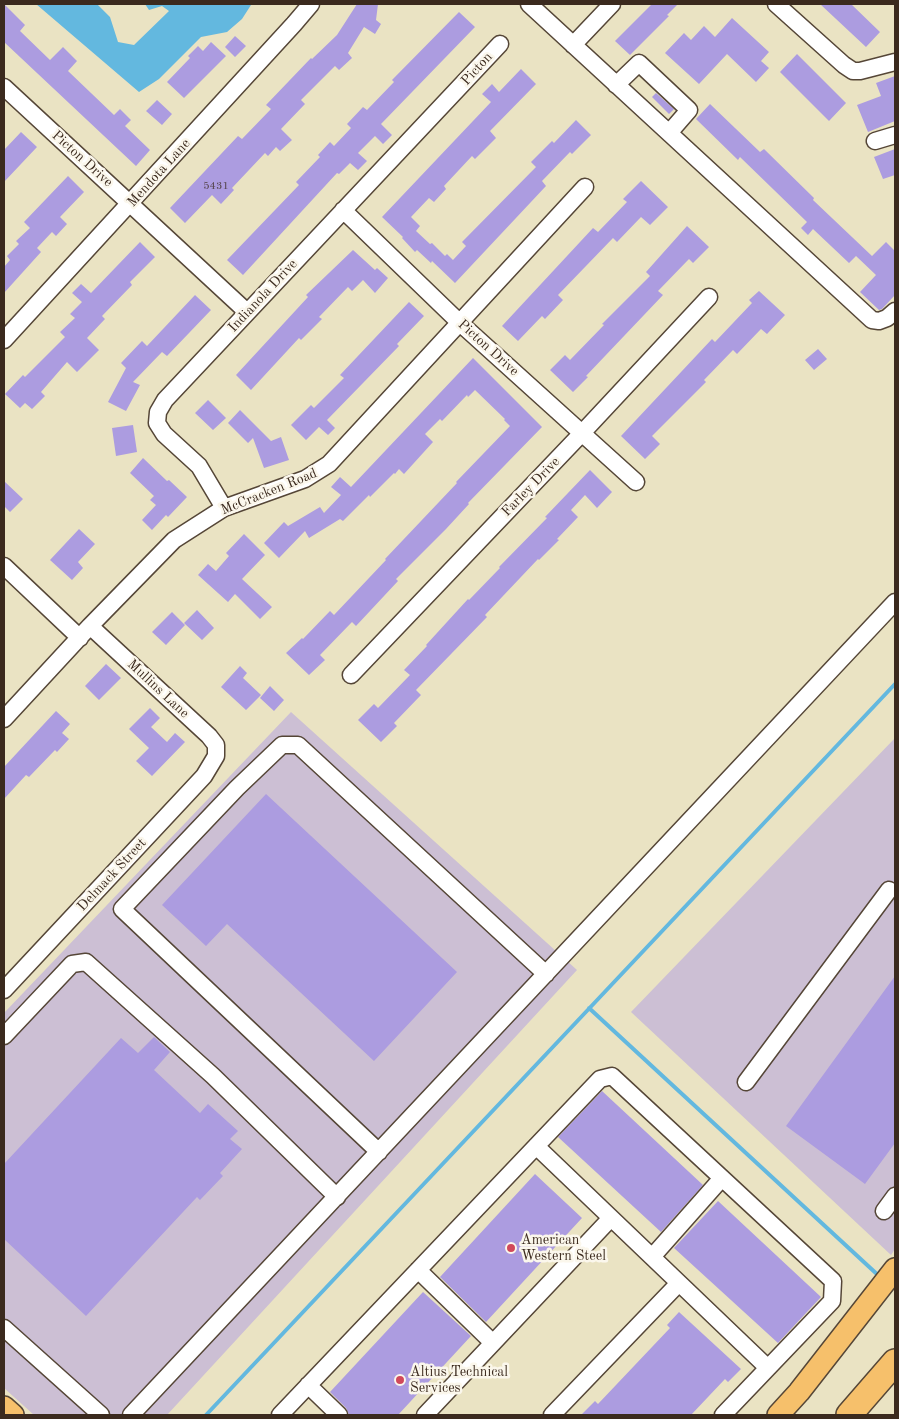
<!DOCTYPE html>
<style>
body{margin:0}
#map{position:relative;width:899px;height:1419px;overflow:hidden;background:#eae3c3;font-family:"Old Standard TT",serif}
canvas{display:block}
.frame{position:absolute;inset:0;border:5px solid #3b2a1e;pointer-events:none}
</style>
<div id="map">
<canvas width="899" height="1419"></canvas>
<div class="frame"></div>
</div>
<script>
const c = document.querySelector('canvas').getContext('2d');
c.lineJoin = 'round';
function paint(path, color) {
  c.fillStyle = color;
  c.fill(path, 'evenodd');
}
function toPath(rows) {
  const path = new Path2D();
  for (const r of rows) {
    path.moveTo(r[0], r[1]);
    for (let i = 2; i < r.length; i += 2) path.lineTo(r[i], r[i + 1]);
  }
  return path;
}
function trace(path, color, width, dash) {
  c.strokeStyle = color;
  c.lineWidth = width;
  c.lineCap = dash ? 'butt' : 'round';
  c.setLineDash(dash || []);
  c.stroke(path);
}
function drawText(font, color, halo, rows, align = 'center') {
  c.font = font + ' "Old Standard TT",serif';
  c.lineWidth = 5;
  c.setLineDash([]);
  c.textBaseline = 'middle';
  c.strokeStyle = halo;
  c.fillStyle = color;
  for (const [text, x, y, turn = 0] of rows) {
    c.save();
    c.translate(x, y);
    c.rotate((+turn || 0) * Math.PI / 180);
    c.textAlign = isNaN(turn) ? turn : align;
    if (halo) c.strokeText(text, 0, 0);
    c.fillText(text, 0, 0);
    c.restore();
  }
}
paint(toPath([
 [291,712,577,970,167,1415,34,1415,4,1388,4,1013],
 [895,738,895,1249,891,1255,631,1012]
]), '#ccbfd4');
paint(toPath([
 [36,4,97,4,110,17,118,42,134,45,169,11,162,6,149,10,145,4,251,5,242,19,227,32,201,37,159,79,139,92]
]), '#63b8df');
trace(toPath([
 [589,1008,879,1276],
 [206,1415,895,684]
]), '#63b8df', 4);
paint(toPath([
 [4,4,25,25,20,31,50,60,63,47,77,61,68,71,114,115,120,109,131,120,125,126,150,150,136,166,4,42],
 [357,4,378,4,376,20,381,24,375,34,364,27,348,53,352,58,339,70,335,66,301,100,305,104,281,129,292,140,280,151,276,147,268,156,265,153,232,188,234,190,221,204,212,195,185,223,170,208,238,136,242,139,271,109,266,105,311,58,312,59,337,35],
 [652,4,678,4,667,15,669,16,630,55,615,41],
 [820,4,851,4,880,32,866,47],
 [459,12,475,27,381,124,392,135,383,144,375,136,358,153,367,161,358,170,350,163,339,174,337,173,243,275,227,260,299,185,296,182,320,157,318,155,330,142,334,146,351,128,347,124,363,107,367,110,394,82,392,80],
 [732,18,769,52,761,61,769,68,756,82,727,54,699,84,665,53,684,33,691,40,704,26,715,37],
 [235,36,246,46,235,57,225,47],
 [211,42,226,56,184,98,167,82,190,58,188,56,198,46,203,51],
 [797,54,846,103,829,121,780,72],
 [521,69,536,84,490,131,496,138,475,159,472,156,444,186,446,189,434,202,429,198,411,217,420,226,416,231,430,244,432,243,445,256,447,254,453,260,466,246,462,242,536,167,531,162,552,141,554,143,576,120,591,135,572,154,570,152,542,181,546,186,455,283,432,261,431,263,417,250,415,252,402,238,403,237,382,217,491,102,482,94,492,84,499,92],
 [895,76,895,121,868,132,857,105,881,96,876,83],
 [656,93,674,109,669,114,652,97],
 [157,100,172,114,162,125,146,111],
 [710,104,760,152,764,149,814,198,813,200,872,256,886,242,895,251,895,295,882,309,879,310,860,292,876,275,856,256,849,263,813,229,808,235,801,228,807,222,740,157,738,160,696,119],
 [21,132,37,147,4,182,4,150],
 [895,149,895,175,883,179,874,157],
 [68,176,84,192,60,217,67,224,56,236,52,232,37,248,41,252,4,293,4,267,10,260,7,256,19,244,16,241,30,228,24,222],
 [641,181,668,207,650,225,641,217,617,242,613,238,558,295,563,300,545,319,542,316,518,341,502,326,593,228,598,232,627,202,623,199],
 [687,226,709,247,693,263,689,259,658,291,663,295,586,376,588,377,573,392,550,370,565,355,570,360,604,325,602,324,650,276,646,272],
 [140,242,155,257,130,282,132,285,102,316,105,319,87,338,99,350,77,372,67,362,41,392,45,396,32,409,25,403,20,408,5,394,23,375,25,377,65,337,60,332,75,318,70,314,82,302,72,293,81,284,91,293],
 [353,250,375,270,377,268,388,278,375,293,363,280,352,291,348,287,319,317,322,319,301,340,299,338,251,390,236,375,308,297,306,295],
 [759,291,785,315,767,334,761,329,737,354,733,350,704,380,706,382,652,436,660,444,645,459,621,436,712,339,715,342,752,303,749,300],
 [195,295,211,310,167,356,162,352,133,382,140,385,126,411,108,402,126,368,121,363,142,341,147,346],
 [409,302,424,316,397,344,399,346,327,420,335,428,328,435,319,427,306,440,291,425,311,405,314,408,344,378,340,375],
 [818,349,827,359,814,370,805,360],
 [473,358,542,427,468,503,469,504,446,529,396,579,398,581,356,626,352,622,320,655,325,660,309,675,286,653,302,638,303,639,330,611,334,615,386,560,385,559,457,483,456,482,510,426,504,420,505,419,475,390,468,397,467,395,442,421,440,419,425,434,433,442,404,474,399,469,395,474,394,473,370,497,369,495,343,521,340,519,309,538,305,531,279,558,264,543,284,522,288,526,320,507,324,513,341,495,331,487,340,477,351,487],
 [208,400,226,418,213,430,195,413],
 [240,410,271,441,281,437,289,460,264,468,253,438,248,443,228,423],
 [133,425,137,452,116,456,112,428],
 [143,458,167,481,169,480,187,497,168,517,166,515,152,530,142,520,156,505,150,500,154,496,130,473],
 [590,470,612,492,597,508,585,495,571,510,578,517,557,539,559,540,539,560,538,559,485,615,487,617,416,690,421,695,394,723,397,726,381,742,358,720,374,704,378,708,410,675,404,670,427,646,426,645,468,599,469,600,500,568,499,567,547,518,545,517],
 [4,481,23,499,10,512,4,506],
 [79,529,95,544,78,562,83,568,72,580,50,560],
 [244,534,265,555,242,579,272,607,260,619,235,594,228,602,198,575,208,564,216,571,229,556,226,553],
 [197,610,214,628,202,640,184,623],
 [172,612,185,625,166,645,152,632],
 [106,664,121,678,99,700,85,686],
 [240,666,247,673,243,678,261,695,246,710,221,687],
 [270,686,284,700,274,711,260,698],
 [150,708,160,718,151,727,167,742,175,733,185,742,152,776,136,761,149,748,129,729],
 [56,711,70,724,62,733,69,739,57,752,55,750,29,777,26,775,4,799,4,767],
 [266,794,457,972,374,1061,227,924,206,946,162,905],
 [895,976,895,1143,865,1184,786,1126],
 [154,1037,170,1052,154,1070,200,1113,208,1104,238,1131,230,1139,242,1149,220,1173,223,1176,200,1200,197,1197,86,1316,4,1239,4,1164,121,1038,138,1053],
 [602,1091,703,1185,661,1232,558,1137],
 [535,1174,582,1218,486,1322,440,1277],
 [718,1201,821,1297,778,1343,674,1248],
 [423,1292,471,1336,398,1415,349,1415,346,1408,330,1392],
 [679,1312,741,1369,728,1382,725,1379,691,1415,581,1415,595,1401,598,1404,670,1328,667,1325]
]), '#ac9ce0');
const minor = toPath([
 [529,4,872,320,879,321,887,318,895,311],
 [776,4,844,65,853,71,860,71,895,62],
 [573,45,612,4],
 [616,85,639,63,689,110,669,133],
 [4,87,247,312],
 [875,141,895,135],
 [343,210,460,323,636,482],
 [4,340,294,24,311,4],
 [224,508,199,466,164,434,157,423,158,412,165,400,500,44],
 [4,566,80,638],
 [351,675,583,432,709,297],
 [4,719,90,626,174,540,224,508,305,479,329,464,585,187],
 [4,990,204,776,216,756,216,745,209,736,90,626],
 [4,1036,72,964,86,962,213,1076,337,1197],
 [746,1082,889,890],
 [536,1146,768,1368],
 [379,1152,122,909,237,788,282,745,298,745,546,974],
 [884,1211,895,1196],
 [652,1257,722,1178],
 [418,1270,493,1343],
 [4,1328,101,1415],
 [308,1385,339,1415],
 [131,1415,895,602],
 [280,1415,600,1079,612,1076,833,1281,832,1301,723,1415],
 [425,1415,611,1218],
 [552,1415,679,1283]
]);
const major = toPath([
 [4,1407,13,1415],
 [778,1415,799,1392,895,1269]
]);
const highway = toPath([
 [849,1415,895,1362]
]);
trace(minor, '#554637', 19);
trace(major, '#554637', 24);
trace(highway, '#554637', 28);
trace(minor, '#fff', 16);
trace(major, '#f6c06b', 21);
trace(highway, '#f6c06b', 25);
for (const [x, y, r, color] of [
 [511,1248,5,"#d1495b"],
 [400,1380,5,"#d1495b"]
]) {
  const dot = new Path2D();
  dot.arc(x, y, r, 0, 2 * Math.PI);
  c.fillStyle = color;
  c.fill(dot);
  trace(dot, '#fbf7ec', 2);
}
drawText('11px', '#57464e', null, [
 ["5431",216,186]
]);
drawText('14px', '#3b2a1e', '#fbf7ec', [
 ["Picton",477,69,-48],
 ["Picton Drive",82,159,42],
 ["Mendota Lane",159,173,-48],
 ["Indianola Drive",263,296,-47],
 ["Picton Drive",488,348,42],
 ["Farley Drive",531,487,-46],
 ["McCracken Road",269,492,-22],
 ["Mullins Lane",158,689,43],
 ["Delmack Street",112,875,-47]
]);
drawText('14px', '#3b2a1e', '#fbf7ec', [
 ["American",521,1240],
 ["Western Steel",521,1256],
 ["Altius Technical",410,1372],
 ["Services",410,1388]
], 'left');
</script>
